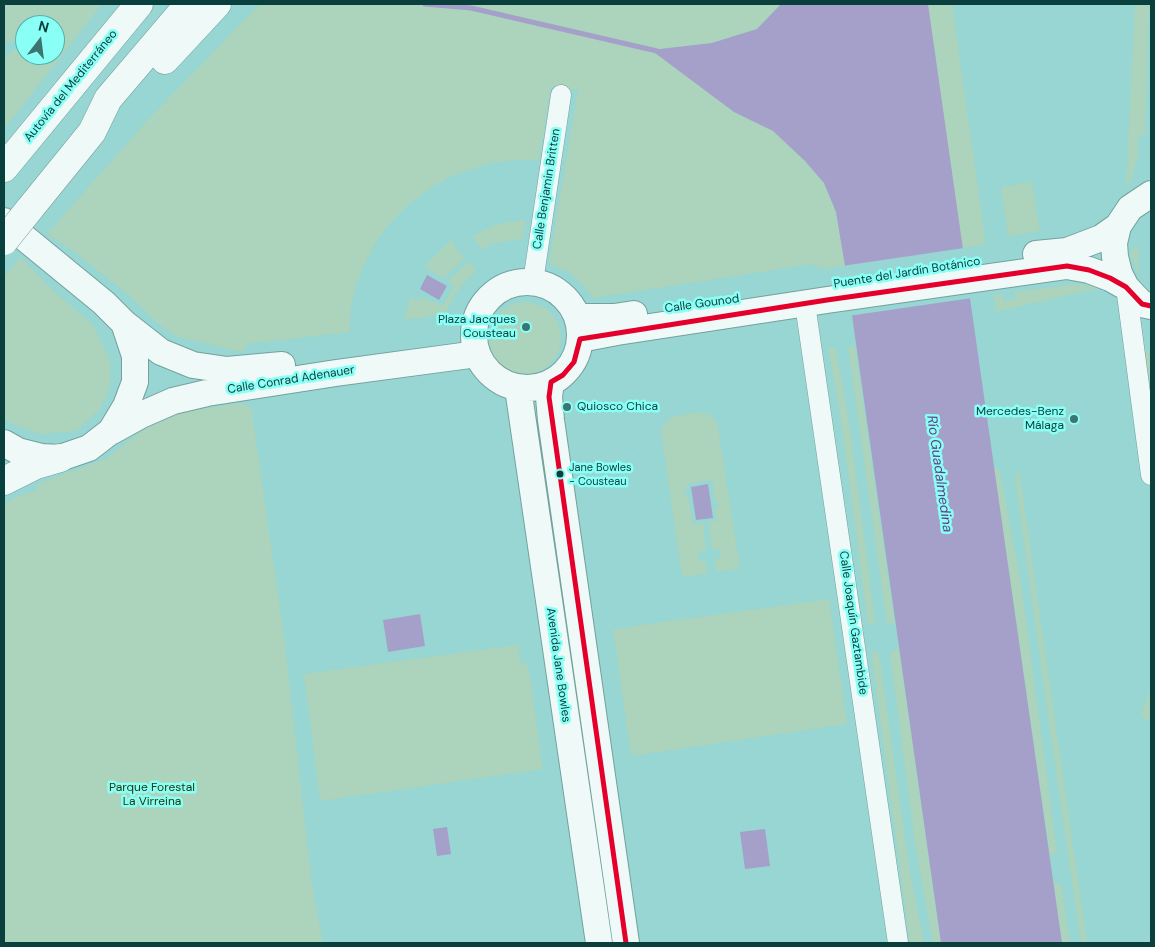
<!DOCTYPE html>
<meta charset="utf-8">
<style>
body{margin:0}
#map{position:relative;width:1155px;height:947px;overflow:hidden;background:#97d6d2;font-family:"DM Sans",sans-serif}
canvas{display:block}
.frame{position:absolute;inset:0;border:5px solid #093f3c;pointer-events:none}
.north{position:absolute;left:15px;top:15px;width:50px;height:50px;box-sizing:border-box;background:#8afff6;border:1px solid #56b2ac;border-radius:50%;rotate:15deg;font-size:14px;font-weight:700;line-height:20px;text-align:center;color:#093f3c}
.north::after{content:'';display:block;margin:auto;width:18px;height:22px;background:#3b7470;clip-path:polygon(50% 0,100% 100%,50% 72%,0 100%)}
</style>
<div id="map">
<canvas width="1155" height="947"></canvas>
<div class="frame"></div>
<div class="north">N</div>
</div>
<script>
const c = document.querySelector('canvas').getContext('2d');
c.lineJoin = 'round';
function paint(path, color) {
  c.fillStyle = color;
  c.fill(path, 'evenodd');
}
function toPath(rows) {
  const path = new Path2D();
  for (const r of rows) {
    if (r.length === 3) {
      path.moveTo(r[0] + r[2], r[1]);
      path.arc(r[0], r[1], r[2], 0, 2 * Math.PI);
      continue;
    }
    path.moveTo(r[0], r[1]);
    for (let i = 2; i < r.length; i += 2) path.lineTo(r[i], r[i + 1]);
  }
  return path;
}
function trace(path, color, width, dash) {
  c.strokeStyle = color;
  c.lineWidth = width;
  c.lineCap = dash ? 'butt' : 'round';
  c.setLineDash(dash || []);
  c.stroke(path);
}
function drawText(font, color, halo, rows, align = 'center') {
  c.font = font + ' "DM Sans",sans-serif';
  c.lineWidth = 5;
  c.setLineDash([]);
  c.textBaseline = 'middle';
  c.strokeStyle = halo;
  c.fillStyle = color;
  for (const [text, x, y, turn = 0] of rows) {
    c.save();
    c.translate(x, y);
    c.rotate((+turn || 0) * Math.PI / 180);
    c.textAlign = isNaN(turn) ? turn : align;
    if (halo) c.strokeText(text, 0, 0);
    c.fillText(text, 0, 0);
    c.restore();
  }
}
paint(toPath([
 [4,4,102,4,4,129,4,58,25,42,25,55,55,55,55,25,25,25,25,41,4,42],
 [261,4,781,4,757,29,712,43,652,50,734,112,773,131,805,161,824,183,836,212,845,266,823,269,813,264,593,298,584,286,571,274,549,263,578,90,551,86,539,160,515,160,491,163,468,170,446,179,426,191,407,206,390,223,376,242,365,263,356,285,351,308,349,332,247,344,244,351,236,351,176,336,157,323,131,297,76,253,47,234,145,123,249,15],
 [928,4,952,4,986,244,962,248],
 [1135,4,1149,4,1145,136,1138,136,1138,154,1131,181,1126,186],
 [1032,182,1040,231,1008,236,1001,187],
 [525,220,523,239,494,243,481,249,472,236,497,224],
 [451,240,464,259,443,278,424,267],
 [1138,244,1139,276,1130,253],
 [21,257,48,286,93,325,111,363,109,390,99,410,76,431,39,434,10,423,4,419,4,277],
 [469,261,476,272,464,283,454,296,445,314,404,320,410,298,416,300,422,298,443,305,454,286,448,281],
 [1077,284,1100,288,996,312,994,295,1002,294,1003,301,1015,299,1015,292],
 [525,338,36],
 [828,346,836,350,850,428,875,622,868,625,842,427],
 [855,346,895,625,887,623,848,347],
 [1149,351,1151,373,1151,442,1140,352],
 [242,403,247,407,251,406,284,636,312,885,323,943,4,943,4,503,17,497,38,489,39,483,106,459,128,441,150,426,186,411],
 [700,412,709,414,717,422,740,568,717,572,714,559,721,558,720,549,712,550,708,522,717,521,715,508,719,507,719,504,716,504,712,480,687,484,687,491,684,492,685,496,688,495,693,524,703,523,706,551,698,552,699,561,705,560,707,574,682,577,661,431,665,423,672,417],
 [544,433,581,690,572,692,535,434],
 [993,466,1000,471,1021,584,1057,853,1050,856],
 [1019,470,1068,812,1087,943,1081,943,1050,729,1015,477],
 [829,599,847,724,631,756,613,629],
 [525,644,526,645,518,646,521,665,528,664,543,769,320,801,304,674],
 [899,648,941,943,933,943,915,843,890,653],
 [871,651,879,653,909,867,924,943,910,943],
 [1151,688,1151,721,1140,716],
 [1053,882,1061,884,1070,943,1062,943]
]), '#acd3bb');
paint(toPath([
 [781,4,928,4,1062,943,941,943,845,266,836,212,824,183,805,161,773,131,734,112,651,50,712,43,757,29],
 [427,275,447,286,439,300,420,289],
 [708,484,713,518,696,520,691,487],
 [420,614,425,646,388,652,383,620],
 [447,827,451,854,437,856,433,829],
 [765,829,770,866,745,869,740,832]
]), '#a4a0c9');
paint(toPath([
 [964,248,972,298,848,316,842,266]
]), '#97d6d2');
trace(toPath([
 [425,4,471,8,657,51]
]), '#a4a0c9', 5);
const minor = toPath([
 [533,282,561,95],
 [1126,287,1151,475],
 [805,304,898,943]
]);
const major = toPath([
 [1151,194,1130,208,1118,226,1114,243,1115,257,1119,273,1126,287,1142,304,1151,306],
 [4,221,104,303,124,323,135,356,135,382,126,406,111,431,89,448,60,458,42,457,18,451,4,443],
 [1036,254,1067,251,1101,238,1118,226],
 [527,335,53],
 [578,317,614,317,634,314],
 [124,323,161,352,193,365,227,370,282,365],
 [580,339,617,332,827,300,1067,266,1089,270,1110,278,1126,287],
 [551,382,549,397,551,420,626,943],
 [518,388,599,943],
 [112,431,141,415,173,401,207,393,336,373,477,354]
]);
const highway = toPath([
 [165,60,217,4],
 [4,168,139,4],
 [28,211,92,132,108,99,189,4],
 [4,481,36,465,60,458]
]);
trace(minor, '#73a19e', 21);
trace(major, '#73a19e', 28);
trace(highway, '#73a19e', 29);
trace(minor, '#eff9f8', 20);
trace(major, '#eff9f8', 26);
trace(highway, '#eff9f8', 28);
const highwayBridge = toPath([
 [4,241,28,211]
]);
trace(highwayBridge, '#73a19e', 29, []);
trace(highwayBridge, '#eff9f8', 28);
trace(toPath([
 [626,943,549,397,551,382,563,375,574,362,580,339,827,300,1067,266,1089,270,1110,278,1126,287,1142,304,1151,306]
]), '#e4002b', 5);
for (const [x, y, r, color] of [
 [526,327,5,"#3b7470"],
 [567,407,5,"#3b7470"],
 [1074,419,5,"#3b7470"],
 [560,474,4.5,"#093f3c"]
]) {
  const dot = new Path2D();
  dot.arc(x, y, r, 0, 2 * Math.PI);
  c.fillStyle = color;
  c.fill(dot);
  trace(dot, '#8afff6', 2);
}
drawText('11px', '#093f3c', '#8afff6', [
 ["Jane Bowles",569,468],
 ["- Cousteau",569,482]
], 'left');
drawText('12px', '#093f3c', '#8afff6', [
 ["Autovía del Mediterráneo",71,86,-51],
 ["Calle Benjamin Britten",547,189,-81],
 ["Puente del Jardín Botánico",907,273,-9],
 ["Calle Gounod",702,304,-8],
 ["Calle Conrad Adenauer",291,380,-9],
 ["Calle Joaquín Gaztambide",853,623,82],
 ["Avenida Jane Bowles",558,665,82]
]);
drawText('12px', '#093f3c', '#8afff6', [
 ["Plaza Jacques",516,320],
 ["Cousteau",516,334],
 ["Quiosco Chica",577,407,"left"],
 ["Mercedes-Benz",1064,412],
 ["Málaga",1064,426]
], 'right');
drawText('12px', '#253809', '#8afff6', [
 ["Parque Forestal",152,788],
 ["La Virreina",152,802]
]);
drawText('italic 14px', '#673c85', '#8afff6', [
 ["Río Guadalmedina",939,474,82]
]);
</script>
